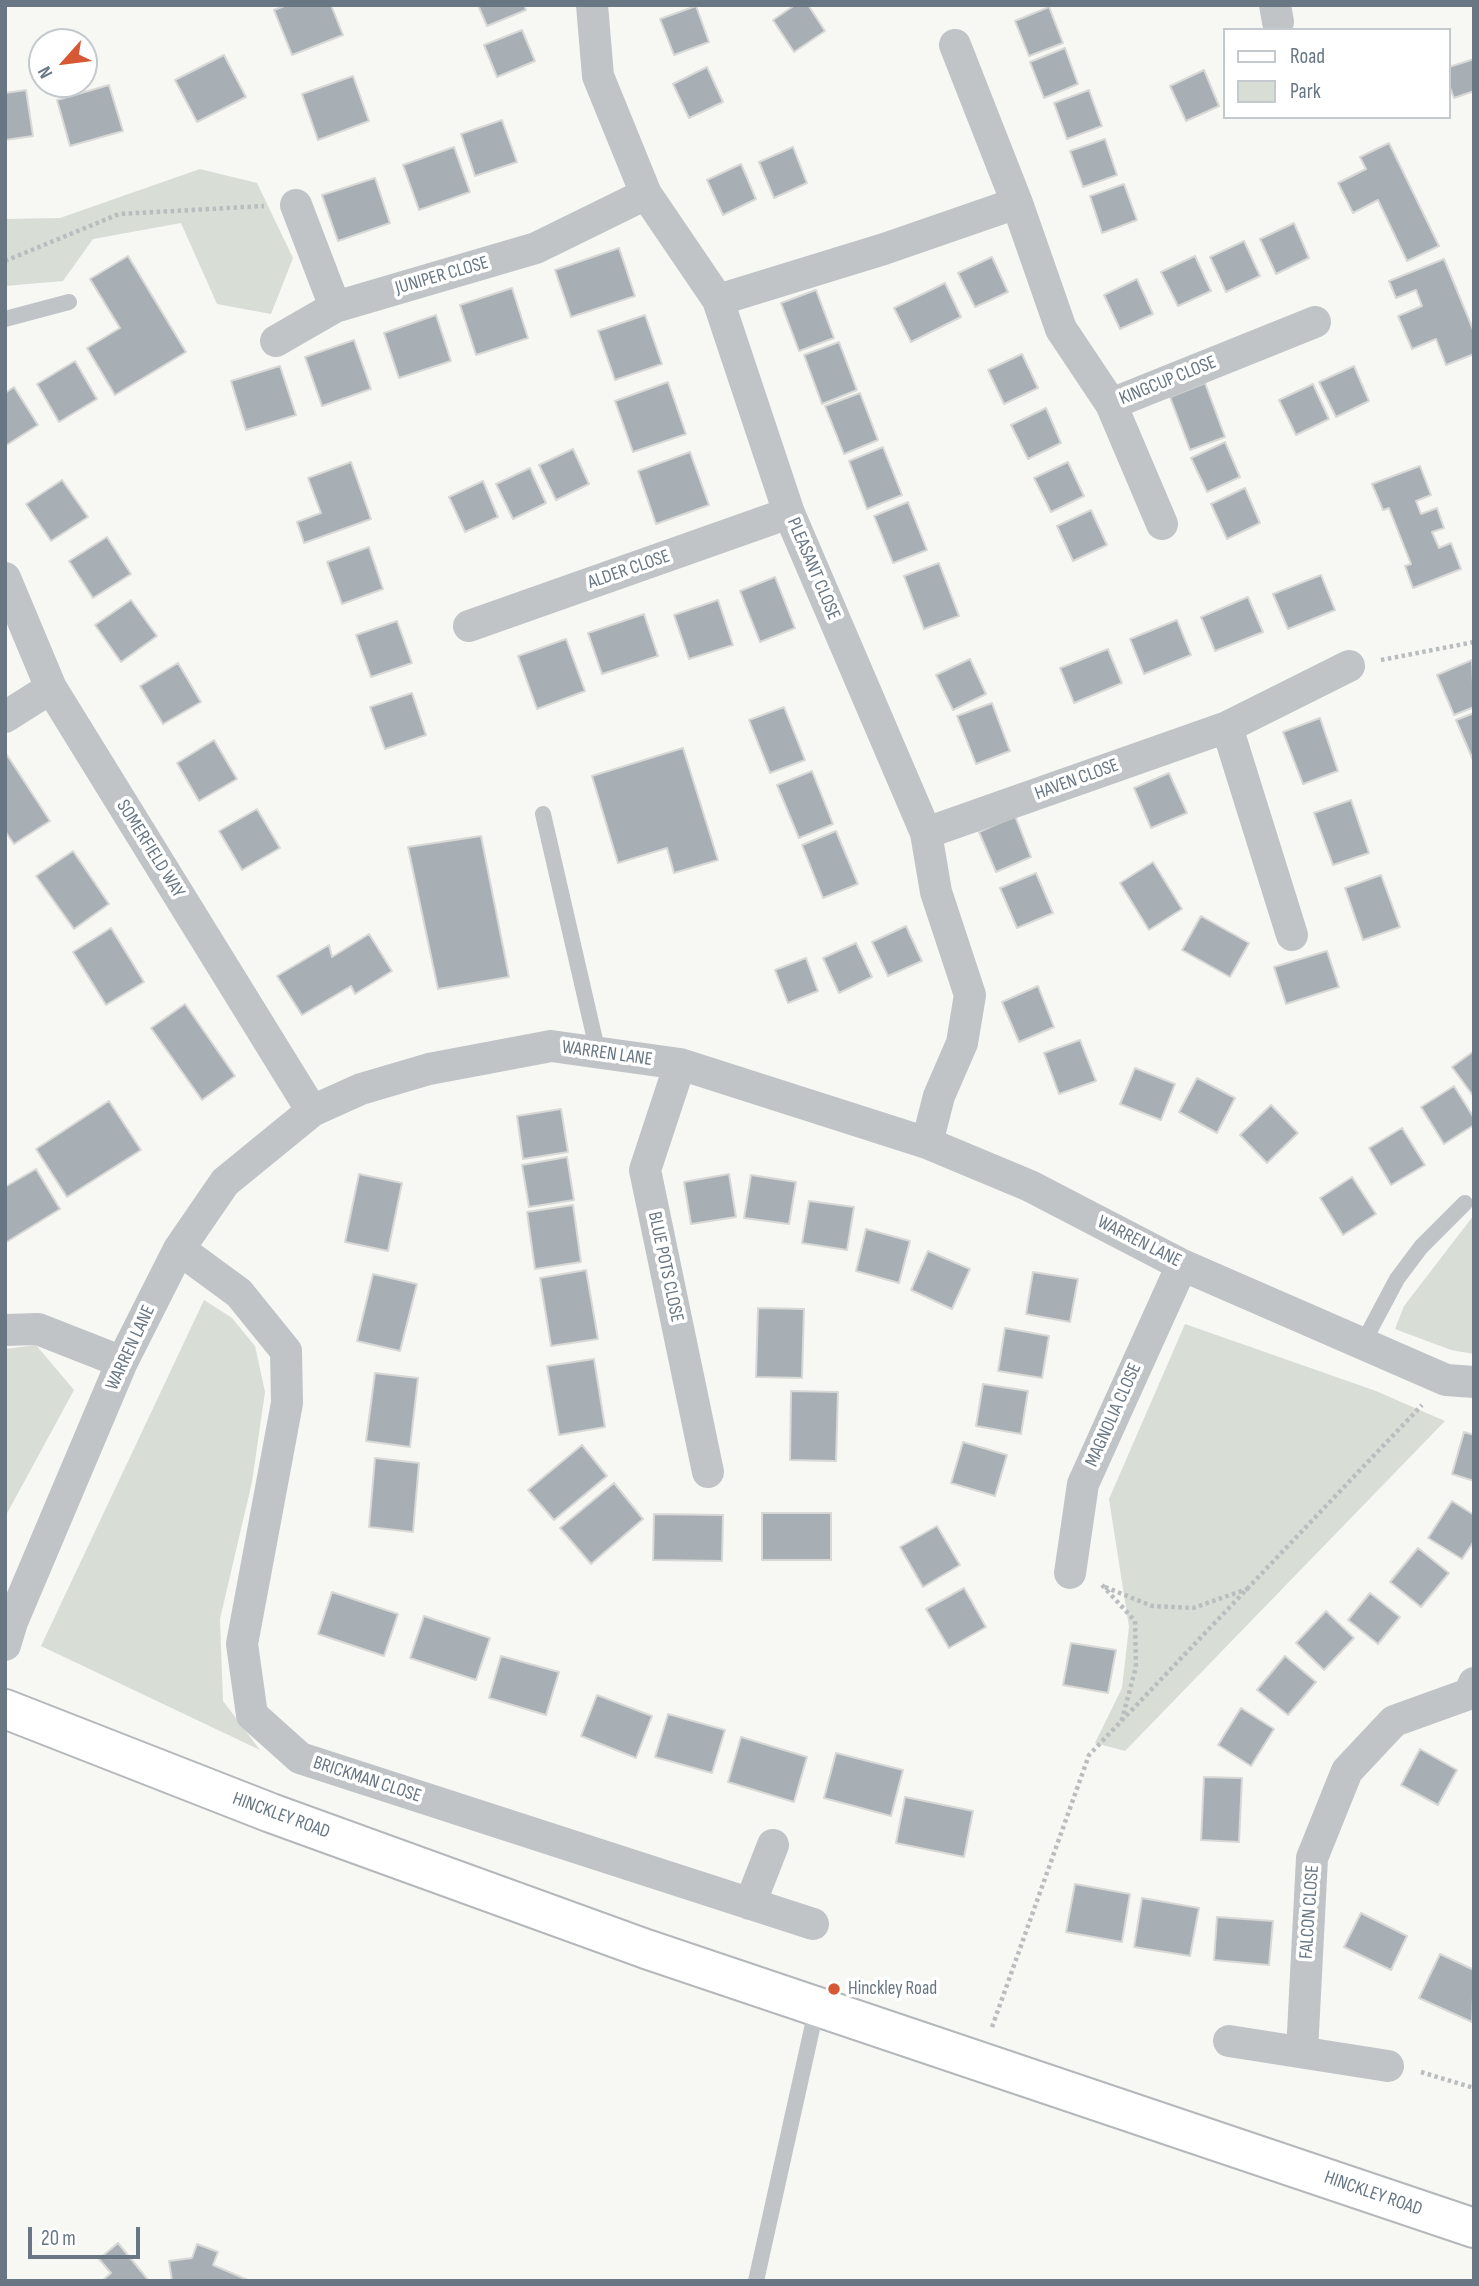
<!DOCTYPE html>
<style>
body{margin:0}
#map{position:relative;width:1479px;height:2286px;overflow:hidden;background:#f7f7f4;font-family:"Sofia Sans Condensed",sans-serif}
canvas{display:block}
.frame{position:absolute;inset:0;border:7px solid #687783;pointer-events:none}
.legend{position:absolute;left:1223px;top:28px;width:228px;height:91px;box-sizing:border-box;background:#fff;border:2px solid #c3c9cd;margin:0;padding:9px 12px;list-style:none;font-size:21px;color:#687783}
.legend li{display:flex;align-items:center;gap:14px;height:35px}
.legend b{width:35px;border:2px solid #c3c9cd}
.north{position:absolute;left:28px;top:28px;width:70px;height:70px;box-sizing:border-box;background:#fff;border:2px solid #c3c9cd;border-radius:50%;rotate:242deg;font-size:19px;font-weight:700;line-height:28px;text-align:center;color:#687783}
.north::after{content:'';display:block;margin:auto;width:24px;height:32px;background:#d65835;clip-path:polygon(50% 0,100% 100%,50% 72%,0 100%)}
.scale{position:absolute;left:28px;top:2227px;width:112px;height:32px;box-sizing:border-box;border:4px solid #687783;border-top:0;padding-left:9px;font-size:21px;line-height:24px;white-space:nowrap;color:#687783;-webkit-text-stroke:5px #fff;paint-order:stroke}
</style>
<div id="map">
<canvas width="1479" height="2286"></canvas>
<div class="frame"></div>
<ul class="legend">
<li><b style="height:9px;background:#fff"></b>Road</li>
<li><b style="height:19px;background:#d8ddd5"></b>Park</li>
</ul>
<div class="north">N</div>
<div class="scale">20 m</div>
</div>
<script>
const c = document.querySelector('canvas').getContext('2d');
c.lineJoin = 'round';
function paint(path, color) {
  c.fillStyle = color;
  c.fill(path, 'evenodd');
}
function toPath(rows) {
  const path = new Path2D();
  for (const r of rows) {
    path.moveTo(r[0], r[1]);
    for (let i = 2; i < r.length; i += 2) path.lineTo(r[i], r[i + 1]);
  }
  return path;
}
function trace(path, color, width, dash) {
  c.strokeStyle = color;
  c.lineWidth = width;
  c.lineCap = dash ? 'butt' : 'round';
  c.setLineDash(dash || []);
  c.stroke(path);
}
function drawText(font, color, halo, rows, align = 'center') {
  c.font = font + ' "Sofia Sans Condensed",sans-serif';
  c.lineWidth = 7;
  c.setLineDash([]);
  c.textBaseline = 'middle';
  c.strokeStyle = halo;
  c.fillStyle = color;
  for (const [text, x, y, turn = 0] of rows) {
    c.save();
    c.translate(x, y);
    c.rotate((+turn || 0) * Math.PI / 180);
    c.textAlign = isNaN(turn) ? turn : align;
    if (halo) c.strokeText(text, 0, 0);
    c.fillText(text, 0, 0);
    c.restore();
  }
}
paint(toPath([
 [200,169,257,183,293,258,271,314,217,304,181,223,93,239,63,281,5,286,5,219,60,218],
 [1474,1215,1474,1354,1451,1350,1395,1329,1404,1306],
 [204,1300,232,1318,255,1346,265,1392,252,1482,220,1619,223,1701,260,1750,41,1646],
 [1185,1324,1376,1391,1445,1421,1125,1751,1095,1743,1122,1688,1129,1627,1109,1499],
 [36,1345,74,1390,5,1517,5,1349]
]), '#d8ddd5');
const building = toPath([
 [287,5,331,5,343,35,292,55,274,10,287,5],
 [478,5,524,5,526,10,487,26,478,5],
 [795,5,808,5,825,31,794,52,773,20,795,5],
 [696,6,709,42,674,55,660,19,696,6],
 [1049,7,1063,43,1029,56,1015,21,1049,7],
 [522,30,535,61,497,77,484,45,522,30],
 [1065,48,1078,84,1044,98,1030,62,1065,48],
 [224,55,246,97,197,122,175,80,224,55],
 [1474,59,1474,91,1454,98,1449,85,1449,67,1474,59],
 [707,67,723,102,689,118,673,84,707,67],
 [1204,70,1219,106,1186,121,1170,86,1204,70],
 [353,76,369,121,318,140,302,94,353,76],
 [109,85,123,131,70,146,57,100,109,85],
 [26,90,33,136,5,140,5,93,26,90],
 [1089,90,1102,126,1067,139,1054,103,1089,90],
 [502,120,517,162,475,176,461,134,502,120],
 [1105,139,1117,175,1083,187,1070,151,1105,139],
 [1389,143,1439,246,1407,261,1378,200,1353,213,1338,183,1366,169,1360,157,1389,143],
 [454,147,470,192,419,210,403,165,454,147],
 [793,147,807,183,774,198,759,162,793,147],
 [741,164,756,199,723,215,707,180,741,164],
 [375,178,390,223,338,241,322,195,375,178],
 [1124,184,1137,220,1102,233,1090,196,1124,184],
 [1294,223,1309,258,1276,274,1260,239,1294,223],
 [1244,241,1260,276,1226,292,1210,257,1244,241],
 [619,248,635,296,571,317,555,270,619,248],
 [128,256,186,352,115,395,87,348,120,328,90,279,128,256],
 [1195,256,1211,291,1178,306,1161,272,1195,256],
 [992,257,1008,292,975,307,958,273,992,257],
 [1444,259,1474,332,1474,354,1446,365,1436,339,1412,349,1398,316,1422,306,1416,290,1396,298,1389,281,1444,259],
 [1137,279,1153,314,1120,329,1104,295,1137,279],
 [945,283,961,317,911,342,894,308,945,283],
 [512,288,528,338,476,355,460,305,512,288],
 [816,290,834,338,799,351,781,303,816,290],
 [436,315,451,361,399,378,384,333,436,315],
 [645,315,662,364,615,380,598,331,645,315],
 [354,340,371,389,322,406,305,357,354,340],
 [839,342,857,390,822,404,804,355,839,342],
 [1022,354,1038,388,1004,404,988,370,1022,354],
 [75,361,97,399,59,422,37,384,75,361],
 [280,366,296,415,246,430,231,381,280,366],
 [1354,366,1369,401,1336,417,1319,382,1354,366],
 [668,382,686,434,633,452,615,401,668,382],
 [1205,383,1225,437,1190,450,1170,397,1205,383],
 [1313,384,1329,419,1296,435,1279,400,1313,384],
 [14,387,38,425,5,446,5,393,14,387],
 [860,393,878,440,844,454,825,406,860,393],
 [1046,408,1061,443,1028,459,1011,425,1046,408],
 [1225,442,1240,477,1207,492,1191,458,1225,442],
 [883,447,902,495,867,509,849,461,883,447],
 [573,449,589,484,556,500,539,465,573,449],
 [690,452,709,505,656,524,638,471,690,452],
 [351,462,371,519,304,543,297,522,321,513,308,478,351,462],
 [1068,462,1084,496,1051,512,1034,478,1068,462],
 [1420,466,1431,495,1416,501,1421,514,1437,508,1444,528,1432,532,1439,548,1451,543,1461,569,1413,588,1405,566,1411,564,1389,508,1383,510,1372,484,1420,466],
 [530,468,546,503,513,519,496,484,530,468],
 [62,480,88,517,51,541,26,504,62,480],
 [483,481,498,517,465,532,449,497,483,481],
 [1245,488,1260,523,1227,539,1211,504,1245,488],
 [908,502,927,550,893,563,874,516,908,502],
 [1091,510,1107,545,1073,561,1057,526,1091,510],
 [107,537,131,574,93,598,69,561,107,537],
 [369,547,383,589,342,604,327,562,369,547],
 [939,563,959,616,924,629,904,576,939,563],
 [1321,575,1335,610,1288,629,1273,594,1321,575],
 [775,577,795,628,760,642,740,591,775,577],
 [1248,597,1263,632,1215,651,1201,617,1248,597],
 [131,600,157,636,121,662,95,625,131,600],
 [718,600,733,645,689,659,674,615,718,600],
 [644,614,658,656,602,674,588,633,644,614],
 [1177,620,1191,655,1144,674,1130,639,1177,620],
 [397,621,412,663,371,677,356,635,397,621],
 [566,639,585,691,537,709,518,656,566,639],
 [1108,649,1122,683,1074,703,1060,668,1108,649],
 [970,659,986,694,953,710,936,675,970,659],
 [1472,660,1474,707,1454,715,1437,675,1472,660],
 [178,663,201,702,163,724,140,686,178,663],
 [412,693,426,735,385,749,370,707,412,693],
 [992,703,1010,751,976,764,957,716,992,703],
 [784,707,805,760,770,773,749,720,784,707],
 [1474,713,1474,760,1473,760,1456,720,1474,713],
 [1320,718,1338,771,1303,784,1283,732,1320,718],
 [214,740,237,779,199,801,177,763,214,740],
 [683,748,718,860,674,873,667,848,618,863,592,776,683,748],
 [5,752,50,821,14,844,5,831,5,752],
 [812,771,833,824,799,838,777,785,812,771],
 [1169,773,1187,813,1151,828,1134,788,1169,773],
 [1351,800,1369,853,1333,865,1314,813,1351,800],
 [257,809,280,848,242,870,219,831,257,809],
 [1015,816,1031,857,996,872,979,832,1015,816],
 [836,831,858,884,823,898,802,845,836,831],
 [481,836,509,977,438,989,408,847,481,836],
 [73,851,109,904,74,929,36,876,73,851],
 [1153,862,1182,909,1149,930,1120,883,1153,862],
 [1036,873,1053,913,1017,928,1000,888,1036,873],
 [1381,875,1400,927,1363,940,1345,888,1381,875],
 [1201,916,1249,943,1230,977,1182,950,1201,916],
 [906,926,922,961,888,976,872,942,906,926],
 [111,928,144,982,106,1005,73,952,111,928],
 [369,934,392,971,355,994,351,986,302,1015,277,976,329,945,332,957,369,934],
 [856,943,872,977,839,993,823,958,856,943],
 [1327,951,1339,987,1286,1004,1274,967,1327,951],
 [806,958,818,991,788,1003,775,970,806,958],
 [1038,986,1054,1027,1019,1042,1002,1002,1038,986],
 [185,1004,235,1076,202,1100,151,1028,185,1004],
 [1080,1040,1096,1081,1059,1094,1044,1053,1080,1040],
 [1474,1051,1474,1097,1452,1067,1474,1051],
 [1135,1068,1175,1084,1161,1120,1120,1104,1135,1068],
 [1197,1078,1235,1098,1217,1133,1179,1112,1197,1078],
 [1454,1086,1474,1118,1474,1125,1444,1144,1421,1107,1454,1086],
 [109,1101,141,1150,67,1197,36,1149,109,1101],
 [1271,1105,1298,1133,1267,1163,1240,1135,1271,1105],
 [561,1109,568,1152,523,1159,517,1116,561,1109],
 [1402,1128,1425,1165,1391,1185,1369,1148,1402,1128],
 [567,1157,574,1200,529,1207,522,1165,567,1157],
 [36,1169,60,1209,5,1243,5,1187,36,1169],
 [359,1174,402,1183,388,1251,345,1242,359,1174],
 [729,1174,736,1217,691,1224,684,1182,729,1174],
 [751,1175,796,1182,789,1224,744,1218,751,1175],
 [1352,1177,1376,1214,1343,1235,1320,1198,1352,1177],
 [809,1201,854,1207,847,1250,802,1243,809,1201],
 [573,1205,581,1262,535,1269,527,1212,573,1205],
 [866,1229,910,1241,899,1283,856,1271,866,1229],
 [928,1251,970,1269,952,1309,911,1290,928,1251],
 [586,1270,598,1339,551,1346,540,1278,586,1270],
 [1033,1272,1078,1279,1070,1322,1026,1314,1033,1272],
 [373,1274,417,1284,400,1351,357,1341,373,1274],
 [758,1308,804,1309,802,1378,756,1377,758,1308],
 [1005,1328,1049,1336,1042,1378,998,1371,1005,1328],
 [594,1359,605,1427,559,1435,547,1366,594,1359],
 [375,1373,418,1378,410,1447,366,1441,375,1373],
 [983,1384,1028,1391,1021,1434,976,1426,983,1384],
 [791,1391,838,1392,836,1461,790,1460,791,1391],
 [1464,1432,1474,1435,1474,1481,1452,1474,1464,1432],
 [963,1442,1007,1455,995,1496,951,1483,963,1442],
 [582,1445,607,1476,554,1520,528,1490,582,1445],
 [375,1458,419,1463,413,1532,369,1527,375,1458],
 [614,1483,643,1519,591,1564,560,1528,614,1483],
 [1452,1501,1474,1515,1474,1541,1462,1559,1428,1538,1452,1501],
 [762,1513,831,1513,831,1560,762,1560,762,1513],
 [654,1514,723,1515,722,1561,653,1560,654,1514],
 [937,1526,960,1565,923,1587,900,1547,937,1526],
 [1418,1548,1449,1573,1421,1607,1390,1582,1418,1548],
 [964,1588,986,1627,949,1648,926,1609,964,1588],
 [332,1592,398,1614,384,1656,318,1634,332,1592],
 [1370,1593,1400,1617,1378,1644,1348,1620,1370,1593],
 [1326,1611,1354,1638,1324,1670,1296,1643,1326,1611],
 [424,1616,490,1638,476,1680,410,1658,424,1616],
 [1071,1643,1116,1650,1108,1693,1063,1685,1071,1643],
 [501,1656,559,1672,546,1715,489,1698,501,1656],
 [1285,1656,1316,1682,1288,1715,1257,1690,1285,1656],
 [597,1695,652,1716,636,1758,581,1736,597,1695],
 [1241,1708,1274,1729,1251,1766,1218,1745,1241,1708],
 [668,1714,725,1730,712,1773,655,1757,668,1714],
 [741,1737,807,1757,794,1802,728,1782,741,1737],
 [1420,1749,1457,1770,1438,1805,1401,1785,1420,1749],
 [836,1753,903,1770,891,1816,824,1798,836,1753],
 [1204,1777,1242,1778,1239,1842,1201,1840,1204,1777],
 [905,1797,973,1811,964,1857,896,1843,905,1797],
 [1075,1884,1130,1894,1122,1942,1066,1932,1075,1884],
 [1142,1898,1199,1908,1190,1956,1134,1947,1142,1898],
 [1361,1913,1407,1936,1391,1970,1344,1947,1361,1913],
 [1217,1917,1273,1921,1269,1965,1214,1960,1217,1917],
 [1440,1954,1474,1970,1472,2022,1419,1998,1440,1954],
 [118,2243,149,2281,102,2281,111,2273,99,2259,118,2243],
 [197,2244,218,2252,213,2265,250,2281,172,2281,169,2261,192,2258,197,2244]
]);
paint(building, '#a8afb4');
trace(building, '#d8d8d6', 2);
const primary = toPath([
 [5,1709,271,1813,646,1949,1474,2228]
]);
trace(primary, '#b4b8bb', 42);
trace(toPath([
 [5,261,119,214,264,206],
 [1381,660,1474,642],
 [1102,1585,1135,1621,1136,1667,1121,1723],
 [1105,1587,1152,1606,1193,1608,1250,1588],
 [992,2027,1089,1755,1422,1405],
 [1421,2072,1474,2088]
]), '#babdbf', 4.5, [3.5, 3.5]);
trace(toPath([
 [5,319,69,302],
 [543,814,598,1053],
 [1363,1343,1397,1279,1421,1247,1465,1203],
 [756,2281,817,2006]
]), '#c0c4c7', 16);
trace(toPath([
 [592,5,598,76,646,194,718,300,789,513,926,833,936,892,970,995,962,1043,939,1096,927,1143],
 [1275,5,1278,22],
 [955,45,1017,203],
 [296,205,335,307,536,248,646,194],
 [718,300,884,249,1017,203,1061,329,1111,404,1162,524],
 [276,341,335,307],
 [1111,404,1315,322],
 [5,578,51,688,312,1111],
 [469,626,789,513],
 [5,717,51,688],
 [1227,727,1292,935],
 [926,833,1227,727,1349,666],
 [680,1064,645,1170,708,1472],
 [179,1249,239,1293,286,1351,287,1403,242,1644,252,1715,300,1758,813,1924],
 [5,1330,38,1329,122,1362],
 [1070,1573,1083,1484,1182,1265],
 [5,1645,12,1622,122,1362,179,1249,225,1182,312,1111,361,1089,429,1069,551,1046,680,1064,927,1143,1030,1186,1182,1265,1446,1380,1474,1382],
 [750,1904,773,1845],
 [1229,2041,1388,2066],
 [1302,2052,1312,1858,1347,1771,1394,1721,1469,1694,1474,1683]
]), '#c0c4c7', 32);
trace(primary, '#fff', 38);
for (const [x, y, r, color] of [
 [834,1989,7,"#d65835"]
]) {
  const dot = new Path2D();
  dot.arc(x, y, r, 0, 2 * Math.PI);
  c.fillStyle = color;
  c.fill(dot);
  trace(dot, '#fff', 2.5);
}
drawText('19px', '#687783', '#fff', [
 ["JUNIPER CLOSE",442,276,-16],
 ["KINGCUP CLOSE",1168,381,-22],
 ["PLEASANT CLOSE",813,569,67],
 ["ALDER CLOSE",629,570,-19],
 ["HAVEN CLOSE",1077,780,-20],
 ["SOMERFIELD WAY",150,849,58],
 ["WARREN LANE",607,1054,8],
 ["WARREN LANE",1139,1242,27],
 ["BLUE POTS CLOSE",665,1267,78],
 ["WARREN LANE",131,1348,-65],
 ["MAGNOLIA CLOSE",1114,1415,-66],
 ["BRICKMAN CLOSE",367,1780,18],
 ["HINCKLEY ROAD",281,1816,20],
 ["FALCON CLOSE",1310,1912,-86],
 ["HINCKLEY ROAD",1373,2194,19]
]);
drawText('19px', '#687783', '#fff', [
 ["Hinckley Road",848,1989]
], 'left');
</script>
